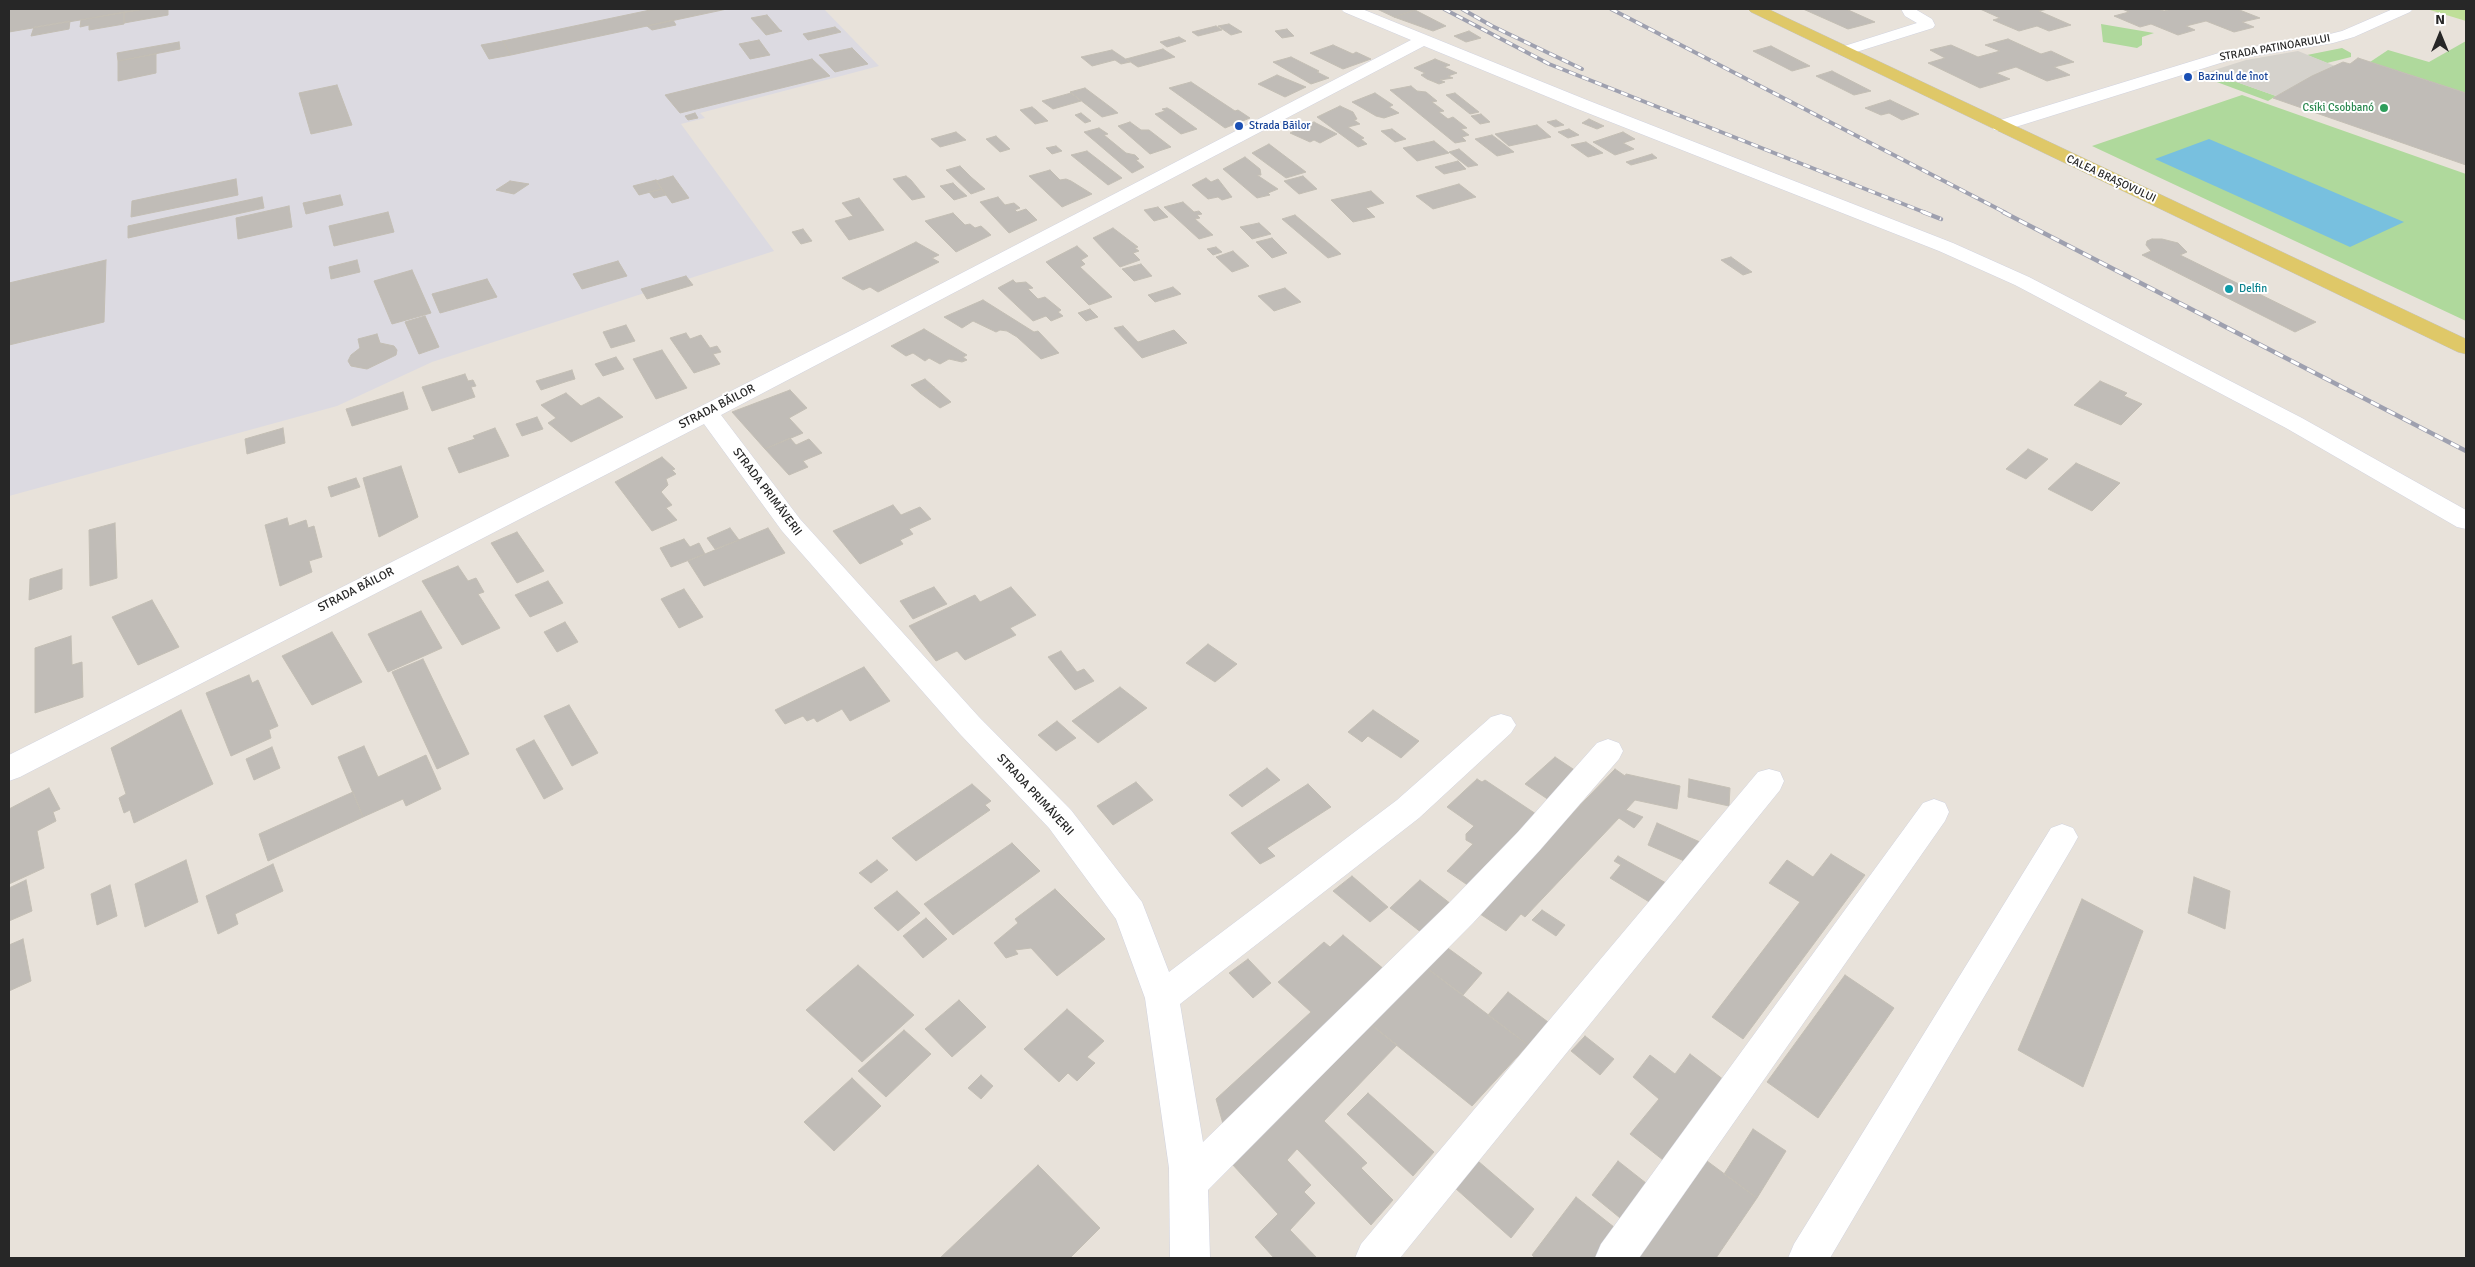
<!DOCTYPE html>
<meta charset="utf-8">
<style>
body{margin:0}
#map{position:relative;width:2475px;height:1267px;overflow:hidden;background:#e8e2da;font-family:Signika,sans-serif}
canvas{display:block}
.frame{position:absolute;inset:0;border:10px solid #272727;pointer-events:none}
.north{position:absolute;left:2415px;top:10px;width:50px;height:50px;-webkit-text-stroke:4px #fff;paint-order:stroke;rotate:0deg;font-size:14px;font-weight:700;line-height:20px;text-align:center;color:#272727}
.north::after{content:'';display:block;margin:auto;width:18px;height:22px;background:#272727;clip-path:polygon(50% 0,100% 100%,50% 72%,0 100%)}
</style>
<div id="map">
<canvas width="2475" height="1267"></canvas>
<div class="frame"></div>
<div class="north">N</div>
</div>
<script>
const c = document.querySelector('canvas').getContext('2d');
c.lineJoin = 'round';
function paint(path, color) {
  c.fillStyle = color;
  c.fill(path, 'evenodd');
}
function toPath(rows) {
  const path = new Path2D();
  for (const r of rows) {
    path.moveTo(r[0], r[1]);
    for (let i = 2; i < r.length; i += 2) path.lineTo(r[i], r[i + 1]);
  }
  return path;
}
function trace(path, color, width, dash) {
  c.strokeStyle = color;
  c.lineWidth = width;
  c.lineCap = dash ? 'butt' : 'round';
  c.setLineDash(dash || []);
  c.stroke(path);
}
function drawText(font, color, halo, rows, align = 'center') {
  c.font = font + ' Signika,sans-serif';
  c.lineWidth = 4;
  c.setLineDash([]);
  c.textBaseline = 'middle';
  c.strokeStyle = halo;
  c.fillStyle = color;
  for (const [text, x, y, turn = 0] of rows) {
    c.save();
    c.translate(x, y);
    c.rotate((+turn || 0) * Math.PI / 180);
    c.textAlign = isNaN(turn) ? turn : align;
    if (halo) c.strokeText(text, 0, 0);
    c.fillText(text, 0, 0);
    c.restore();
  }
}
paint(toPath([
 [9,9,824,9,879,66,700,113,705,118,681,124,774,251,432,362,337,406,9,496]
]), '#dcdae1');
paint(toPath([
 [2101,24,2154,33,2142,37,2142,45,2137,48,2103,42],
 [2466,41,2466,93,2370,62,2388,50,2429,62],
 [2342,48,2351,53,2351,57,2327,63,2307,55],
 [2217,75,2276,96,2268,101,2206,78],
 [2242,95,2466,174,2466,321,2092,146]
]), '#afd99c');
paint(toPath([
 [2433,9,2466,9,2466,21,2430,10]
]), '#bfdf99');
paint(toPath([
 [2298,51,2335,66,2276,96,2208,72,2246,60]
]), '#d5d2cc');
paint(toPath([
 [2209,139,2404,222,2350,247,2155,159]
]), '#78c0df');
const building = toPath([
 [9,9,145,9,9,32,9,9],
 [145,9,168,9,168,15,124,23,124,12,145,9],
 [655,9,727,9,511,55,503,41,655,9],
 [1377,9,1413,9,1415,10,1394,17,1377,9],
 [1803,9,1846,9,1875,22,1848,29,1803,9],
 [1980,9,2048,9,2039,11,2071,25,2049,31,2037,26,2019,31,1993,20,2000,18,1980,9],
 [2122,9,2159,9,2164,11,2172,9,2237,9,2260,18,2242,22,2254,27,2234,32,2206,21,2186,26,2195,30,2178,35,2151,24,2140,27,2114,16,2129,12,2122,9],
 [1415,10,1446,26,1433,31,1394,17,1415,10],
 [124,12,124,24,89,30,89,25,80,27,81,20,124,12],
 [767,15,780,30,782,31,766,35,751,18,767,15],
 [673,20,676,25,652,30,647,26,673,20],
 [70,21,69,29,31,36,34,27,70,21],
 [1229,24,1242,32,1231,35,1218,26,1229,24],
 [1216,26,1222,30,1198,36,1192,32,1216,26],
 [835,27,841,32,808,40,803,34,835,27],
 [1287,29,1294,36,1282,38,1275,31,1287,29],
 [1469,31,1481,38,1466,42,1454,36,1469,31],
 [1179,37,1186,41,1167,47,1160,42,1179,37],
 [2008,39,2041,54,2051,51,2074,62,2054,67,2070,75,2047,81,2016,67,1996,73,2010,79,1980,88,1928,63,1945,58,1930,50,1951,45,1978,57,2000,51,1985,45,2008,39],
 [759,40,770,55,750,59,739,44,759,40],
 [503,41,511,55,489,59,481,45,503,41],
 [179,42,180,49,118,61,117,53,179,42],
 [1333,45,1353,54,1356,52,1371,59,1343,69,1310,53,1333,45],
 [1771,46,1810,66,1792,71,1753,51,1771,46],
 [852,48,868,64,835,72,819,55,852,48],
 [1163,49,1175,57,1138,67,1126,59,1163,49],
 [1112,50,1130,62,1121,64,1115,60,1092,66,1081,57,1112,50],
 [156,54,156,73,118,81,118,61,156,54],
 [1291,57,1319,71,1317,72,1329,78,1311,84,1273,62,1291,57],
 [2358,58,2466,93,2466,165,2273,98,2312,76,2343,62,2350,64,2358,58],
 [812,59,830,76,680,113,665,95,812,59],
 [1435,59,1450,65,1444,67,1457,73,1448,76,1453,78,1440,80,1445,82,1439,84,1427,79,1421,75,1425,73,1414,68,1435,59],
 [1832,71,1871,91,1854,95,1816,76,1832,71],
 [1277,75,1306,87,1285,97,1258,84,1277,75],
 [1191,82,1235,111,1238,110,1250,118,1225,128,1169,88,1191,82],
 [337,85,352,125,311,134,299,93,337,85],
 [1411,86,1417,91,1426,92,1437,101,1432,102,1444,111,1439,112,1448,119,1453,117,1467,128,1461,129,1469,135,1462,137,1466,141,1455,143,1390,90,1411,86],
 [1085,88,1113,109,1118,113,1102,117,1070,92,1085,88],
 [1071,93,1081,101,1053,109,1042,101,1071,93],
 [1375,93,1393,105,1389,107,1399,113,1384,118,1376,116,1352,102,1375,93],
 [1455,93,1479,112,1470,114,1446,95,1455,93],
 [1890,100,1919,114,1902,120,1889,113,1881,115,1865,108,1890,100],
 [1340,106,1353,112,1357,119,1354,120,1360,124,1348,127,1364,138,1361,139,1367,144,1358,147,1317,117,1340,106],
 [1032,107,1036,110,1048,121,1035,124,1020,110,1032,107],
 [1167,108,1171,110,1197,129,1181,134,1155,114,1165,111,1162,109,1167,108],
 [695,113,698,118,688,120,685,116,695,113],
 [1081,113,1091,121,1085,123,1075,115,1081,113],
 [1481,114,1490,122,1480,124,1471,116,1481,114],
 [1589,119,1604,126,1597,129,1582,123,1589,119],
 [1556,120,1564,125,1555,127,1547,122,1556,120],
 [1130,122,1141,130,1149,130,1171,147,1150,154,1118,126,1130,122],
 [1314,122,1337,134,1320,143,1314,140,1310,142,1290,133,1314,122],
 [1537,125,1551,137,1509,146,1495,134,1537,125],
 [1099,128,1108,134,1104,135,1126,153,1135,155,1139,159,1136,160,1144,167,1132,173,1084,132,1099,128],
 [1392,129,1403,137,1406,139,1395,142,1381,131,1392,129],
 [1569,129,1579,135,1568,138,1558,132,1569,129],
 [956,132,966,140,940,147,931,139,956,132],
 [1623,132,1635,139,1623,143,1634,149,1615,155,1593,142,1623,132],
 [1492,135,1514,152,1497,156,1475,139,1492,135],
 [996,136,1010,149,1000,152,986,139,996,136],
 [1434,141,1449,153,1417,161,1403,148,1434,141],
 [1586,142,1603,153,1588,157,1571,145,1586,142],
 [1269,144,1306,172,1286,178,1252,153,1269,144],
 [1056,146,1062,151,1052,154,1046,148,1056,146],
 [1459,149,1478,165,1468,167,1449,152,1459,149],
 [1087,151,1122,178,1108,185,1071,155,1087,151],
 [1652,154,1657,158,1631,165,1626,162,1652,154],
 [1245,157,1260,169,1261,175,1257,175,1278,189,1268,193,1270,195,1257,198,1223,169,1245,157],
 [1458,161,1466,169,1444,174,1435,167,1458,161],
 [960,166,971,177,985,189,971,194,946,170,960,166],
 [1050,170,1060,180,1066,179,1071,181,1092,194,1062,207,1029,176,1050,170],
 [673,176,689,198,672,203,656,181,673,176],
 [906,176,911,180,925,197,912,200,893,179,906,176],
 [1303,176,1317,189,1299,194,1284,181,1303,176],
 [1206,178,1211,182,1218,179,1232,197,1222,200,1218,197,1208,199,1192,185,1206,178],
 [236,179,238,195,131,217,132,201,236,179],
 [656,180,662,189,639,195,633,186,656,180],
 [510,181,529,184,514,194,496,190,510,181],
 [953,183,958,188,967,196,954,200,940,186,953,183],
 [1459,184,1476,197,1433,209,1416,196,1459,184],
 [662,189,666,195,654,198,649,192,662,189],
 [1371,191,1384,203,1366,208,1375,217,1353,222,1331,200,1371,191],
 [340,195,343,205,306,214,303,203,340,195],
 [262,197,264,208,128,238,128,226,262,197],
 [998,197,1005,205,1014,203,1020,208,1015,210,1017,212,1026,209,1037,220,1009,233,980,202,998,197],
 [859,198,884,230,849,240,835,221,853,216,842,203,859,198],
 [1183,202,1194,212,1199,211,1202,214,1197,215,1200,218,1195,219,1213,235,1199,239,1164,207,1183,202],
 [289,206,292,227,238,239,236,218,289,206],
 [1158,207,1168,217,1154,221,1144,210,1158,207],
 [388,212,394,232,334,246,329,226,388,212],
 [953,213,965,225,970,224,975,228,981,226,991,235,956,252,925,221,953,213],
 [1295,215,1332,246,1341,254,1328,258,1282,219,1295,215],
 [1259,223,1271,234,1252,239,1240,227,1259,223],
 [1113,228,1138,247,1135,248,1139,251,1133,253,1140,260,1120,267,1093,238,1113,228],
 [803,229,812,241,801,244,792,232,803,229],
 [1272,238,1287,253,1272,258,1256,242,1272,238],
 [2152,239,2162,239,2178,243,2187,252,2180,255,2316,322,2295,332,2142,255,2151,251,2146,245,2147,241,2152,239],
 [916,242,939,255,932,258,939,262,878,292,870,287,863,290,842,278,916,242],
 [1077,246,1088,256,1081,260,1085,264,1080,267,1112,297,1089,305,1046,262,1077,246],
 [1216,247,1222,252,1213,255,1207,249,1216,247],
 [1233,251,1249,266,1232,272,1216,257,1233,251],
 [1731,257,1752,272,1743,275,1721,260,1731,257],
 [106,260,104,322,9,345,9,283,106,260],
 [357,260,360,272,331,279,329,267,357,260],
 [618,261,627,276,582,289,573,274,618,261],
 [1141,264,1152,276,1134,281,1122,269,1141,264],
 [412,270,431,313,392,324,374,281,412,270],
 [686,276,693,285,647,299,641,289,686,276],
 [487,279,497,297,440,313,432,294,487,279],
 [1013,280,1016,283,1026,282,1033,288,1028,289,1038,299,1045,297,1061,310,1058,312,1063,316,1051,321,1046,316,1033,321,998,288,1013,280],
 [1173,287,1181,294,1155,302,1148,295,1173,287],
 [1285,288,1301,302,1274,311,1258,296,1285,288],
 [983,300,1034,332,1038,331,1059,353,1041,359,1017,337,1007,331,1000,330,996,332,973,321,962,328,944,317,983,300],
 [1090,309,1098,317,1086,321,1078,313,1090,309],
 [425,316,439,347,419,354,405,322,425,316],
 [626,325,635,341,611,348,603,332,626,325],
 [1123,326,1138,342,1174,330,1187,343,1142,358,1114,328,1123,326],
 [924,329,967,355,963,357,967,360,962,362,949,359,940,364,929,358,925,361,913,353,906,356,891,346,924,329],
 [686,333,690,339,701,335,710,348,717,346,721,352,713,354,720,364,694,373,670,338,686,333],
 [377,334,380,343,394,346,397,350,396,355,367,369,351,366,348,361,351,355,360,348,358,339,377,334],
 [662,350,687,388,656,399,633,359,662,350],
 [616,357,624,369,603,376,595,364,616,357],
 [572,370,575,379,568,381,541,390,536,381,572,370],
 [465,374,468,381,473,380,476,386,471,387,475,397,432,411,422,387,465,374],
 [925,379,934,387,920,393,911,385,925,379],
 [2100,381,2127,393,2124,396,2142,404,2121,425,2074,405,2100,381],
 [934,387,951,402,940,408,920,393,934,387],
 [790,390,807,408,789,418,803,433,765,449,732,412,790,390],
 [403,392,408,409,352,426,346,409,403,392],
 [566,393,581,406,599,397,623,417,571,442,548,423,556,418,541,405,566,393],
 [537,417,543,429,522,436,516,424,537,417],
 [283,428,285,443,247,454,245,439,283,428],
 [495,428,509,456,459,473,448,448,475,439,473,436,495,428],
 [790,438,796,445,809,439,822,453,803,461,808,467,789,475,765,449,790,438],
 [2028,449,2048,459,2026,479,2006,469,2028,449],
 [662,457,675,469,672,470,676,474,666,479,668,485,661,492,672,505,666,508,677,520,652,531,615,482,662,457],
 [2076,463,2120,483,2092,511,2048,489,2076,463],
 [401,466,418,517,379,537,363,478,401,466],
 [356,478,360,487,331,497,328,487,356,478],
 [893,505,901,515,920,507,931,519,909,529,913,534,900,540,903,544,860,564,833,531,893,505],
 [287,518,289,526,306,520,308,528,314,526,322,557,309,561,312,572,280,586,265,525,287,518],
 [115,523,117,578,90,586,89,530,115,523],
 [730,528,739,540,715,549,707,538,730,528],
 [768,528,785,553,704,586,688,561,768,528],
 [517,532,544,571,517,583,491,543,517,532],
 [684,539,690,547,699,543,705,554,671,567,660,548,684,539],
 [458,566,468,581,476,578,484,592,478,594,500,628,462,645,422,581,458,566],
 [62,569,62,589,29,600,30,579,62,569],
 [548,581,563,603,530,617,515,595,548,581],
 [934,587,947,604,913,619,900,601,934,587],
 [1011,587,1036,615,1010,628,1016,635,965,660,957,651,936,661,909,626,975,595,980,602,1011,587],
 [684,589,703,617,679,628,661,599,684,589],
 [152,600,179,647,138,665,112,617,152,600],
 [421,611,442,648,388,672,368,634,421,611],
 [565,622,578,642,557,652,544,632,565,622],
 [332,632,362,682,312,705,282,656,332,632],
 [71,636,72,665,82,662,83,697,35,713,35,648,71,636],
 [1208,644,1237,664,1215,682,1186,663,1208,644],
 [1061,651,1077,672,1084,669,1094,681,1075,690,1048,657,1061,651],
 [423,659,469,754,437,769,392,672,423,659],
 [864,667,890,701,850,721,842,709,817,722,814,718,807,721,803,716,785,724,775,710,864,667],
 [249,675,252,683,258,680,278,726,269,730,271,738,231,756,206,693,249,675],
 [1120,687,1147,708,1098,743,1072,721,1120,687],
 [569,705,598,753,572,766,544,716,569,705],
 [181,710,213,784,134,823,130,810,124,813,119,798,126,794,111,748,181,710],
 [1373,710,1419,741,1401,758,1368,736,1362,742,1348,732,1373,710],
 [1057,721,1076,738,1056,751,1038,735,1057,721],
 [534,740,563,789,544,799,516,749,534,740],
 [364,746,378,777,426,755,441,789,406,806,403,799,363,817,338,757,364,746],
 [272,747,280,768,254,780,246,759,272,747],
 [1555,757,1579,773,1552,802,1525,784,1555,757],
 [1267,768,1280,780,1242,807,1229,795,1267,768],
 [1615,769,1625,776,1626,774,1680,786,1677,809,1635,800,1626,810,1643,817,1634,828,1619,818,1525,917,1521,914,1506,931,1477,912,1615,769],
 [1477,779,1482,782,1485,780,1539,816,1469,886,1447,871,1473,844,1466,840,1466,834,1474,826,1447,807,1477,779],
 [1689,779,1730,788,1729,806,1688,797,1689,779],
 [1136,782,1153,800,1113,825,1097,806,1136,782],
 [972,784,991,801,985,805,990,810,916,861,892,838,972,784],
 [1308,784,1331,807,1267,848,1275,856,1260,864,1231,833,1308,784],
 [49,788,60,809,53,812,56,821,37,831,44,868,9,884,9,809,49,788],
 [353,792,363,817,268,861,259,834,353,792],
 [1657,823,1700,842,1691,864,1648,845,1657,823],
 [1012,843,1040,871,953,935,924,904,1012,843],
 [1831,854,1865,875,1743,1039,1712,1017,1800,902,1769,883,1787,860,1813,877,1831,854],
 [1618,856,1666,883,1651,903,1610,878,1621,865,1614,861,1618,856],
 [186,860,198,902,145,927,135,884,186,860],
 [877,860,888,870,871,883,859,873,877,860],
 [273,864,283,891,235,914,238,924,218,934,206,896,273,864],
 [1352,876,1388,907,1370,922,1333,891,1352,876],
 [2194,877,2230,891,2225,929,2188,913,2194,877],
 [26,880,32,911,9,921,9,888,26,880],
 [1420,880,1451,904,1422,933,1390,908,1420,880],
 [110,885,117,916,97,925,91,894,110,885],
 [1055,889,1105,939,1057,976,1031,948,1015,950,1018,954,1006,958,994,943,1018,923,1015,919,1055,889],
 [897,891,920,913,898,931,874,908,897,891],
 [2082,899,2143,931,2083,1087,2018,1050,2082,899],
 [1542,910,1565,925,1556,936,1532,920,1542,910],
 [926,918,947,939,923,958,903,936,926,918],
 [1343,935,1391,975,1225,1131,1216,1099,1311,1012,1278,982,1324,942,1330,947,1343,935],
 [23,939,31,981,9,991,9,945,23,939],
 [1445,946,1482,973,1463,995,1424,966,1445,946],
 [1248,959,1271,983,1253,998,1229,973,1248,959],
 [858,965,914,1015,862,1062,806,1010,858,965],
 [1424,966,1528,1045,1472,1106,1369,1023,1424,966],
 [1845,975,1894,1008,1818,1118,1767,1082,1845,975],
 [1508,992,1548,1022,1528,1045,1488,1015,1508,992],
 [959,1000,986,1027,952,1057,925,1029,959,1000],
 [1067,1009,1104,1041,1087,1057,1095,1063,1077,1081,1068,1073,1059,1082,1024,1049,1067,1009],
 [1369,1023,1397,1045,1324,1121,1367,1163,1361,1168,1393,1200,1371,1225,1297,1149,1287,1160,1311,1185,1304,1192,1315,1203,1290,1230,1317,1258,1274,1258,1255,1237,1278,1214,1232,1164,1369,1023],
 [904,1030,931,1054,886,1097,858,1071,904,1030],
 [1585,1036,1614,1059,1600,1075,1571,1051,1585,1036],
 [1690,1054,1724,1080,1663,1160,1630,1134,1659,1099,1633,1077,1650,1055,1675,1074,1690,1054],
 [981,1075,993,1086,981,1099,968,1088,981,1075],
 [852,1078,881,1106,834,1151,804,1122,852,1078],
 [1368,1093,1434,1152,1413,1176,1347,1114,1368,1093],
 [1753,1129,1786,1151,1757,1198,1724,1174,1753,1129],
 [1478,1161,1534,1209,1511,1238,1455,1188,1478,1161],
 [1618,1161,1651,1187,1625,1222,1592,1195,1618,1161],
 [1707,1161,1757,1198,1716,1258,1638,1258,1707,1161],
 [1038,1165,1100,1228,1070,1258,940,1258,1038,1165],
 [1576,1197,1619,1231,1600,1258,1535,1258,1532,1255,1576,1197]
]);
paint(building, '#c0bcb7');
trace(building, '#c3beb4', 1);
const minor = toPath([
 [1341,9,1362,9,1587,100,1953,243,2029,277,2302,418,2466,510,2466,529,2457,527,2286,428,2015,285,1939,251,1575,108,1424,46,721,415,800,519,979,717,1071,810,1142,902,1169,972,1397,800,1491,717,1501,714,1511,717,1516,725,1511,733,1419,818,1180,1004,1203,1142,1449,903,1518,832,1597,743,1608,739,1619,743,1623,751,1619,759,1540,850,1473,923,1208,1190,1210,1258,1170,1258,1169,1168,1145,998,1116,919,1049,828,959,733,782,531,704,424,20,777,9,781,9,755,852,330,1411,40,1344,12,1341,9],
 [1901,9,1915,9,1932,19,1935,25,1933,28,1850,54,1838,54,1836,51,1838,48,1917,23,1905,16,1901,9],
 [2393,9,2413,9,2410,12,2354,37,2333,43,2230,60,2006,130,2000,131,1994,130,1991,126,1994,122,2222,52,2326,35,2342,31,2393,9],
 [1769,769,1780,772,1784,781,1780,790,1400,1258,1355,1258,1361,1244,1758,772,1769,769],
 [1934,799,1945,803,1949,812,1945,821,1639,1258,1595,1258,1601,1244,1923,803,1934,799],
 [2062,824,2073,828,2078,837,2073,846,1830,1258,1788,1258,1794,1244,2051,828,2062,824]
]);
const major = toPath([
 [1748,9,1768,9,2466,339,2466,354,2458,352,1751,12,1748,9]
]);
trace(minor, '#d0d2df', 1);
trace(major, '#c3c3c3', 1);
paint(minor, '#fff');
paint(major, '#dfc868');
const railFar1 = toPath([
 [1444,9,1549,64,1926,213],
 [1462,9,1492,26,1582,69],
 [1611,9,2006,213]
]);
const rail = toPath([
 [1923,212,1941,219],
 [2003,212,2466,451]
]);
trace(railFar1, '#9ea0af', 4);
trace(rail, '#9ea0af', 4.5);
trace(railFar1, '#fff', 2.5, [7]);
trace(rail, '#fff', 3, [9]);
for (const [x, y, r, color] of [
 [2188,77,5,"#1a4fb4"],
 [2384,108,5,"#2e9e5b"],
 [1239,126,5,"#1a4fb4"],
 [2229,289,5,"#0f9aa8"]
]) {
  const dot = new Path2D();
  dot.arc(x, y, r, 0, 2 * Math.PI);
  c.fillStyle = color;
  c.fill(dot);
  trace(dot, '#fff', 2);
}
drawText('11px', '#272727', '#fff', [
 ["STRADA PATINOARULUI",2275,48,-10],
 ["CALEA BRAȘOVULUI",2111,179,25]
]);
drawText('11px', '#164399', '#fff', [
 ["Bazinul de înot",2198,77],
 ["Strada Băilor",1249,126]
], 'left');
drawText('11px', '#27864d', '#fff', [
 ["Csíki Csobbanó",2374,108]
], 'right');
drawText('11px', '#0d838f', '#fff', [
 ["Delfin",2239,289]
], 'left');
drawText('12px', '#272727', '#fff', [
 ["STRADA BĂILOR",717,407,-27],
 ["STRADA PRIMĂVERII",767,492,53],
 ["STRADA BĂILOR",356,590,-27],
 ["STRADA PRIMĂVERII",1035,795,47]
]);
</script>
